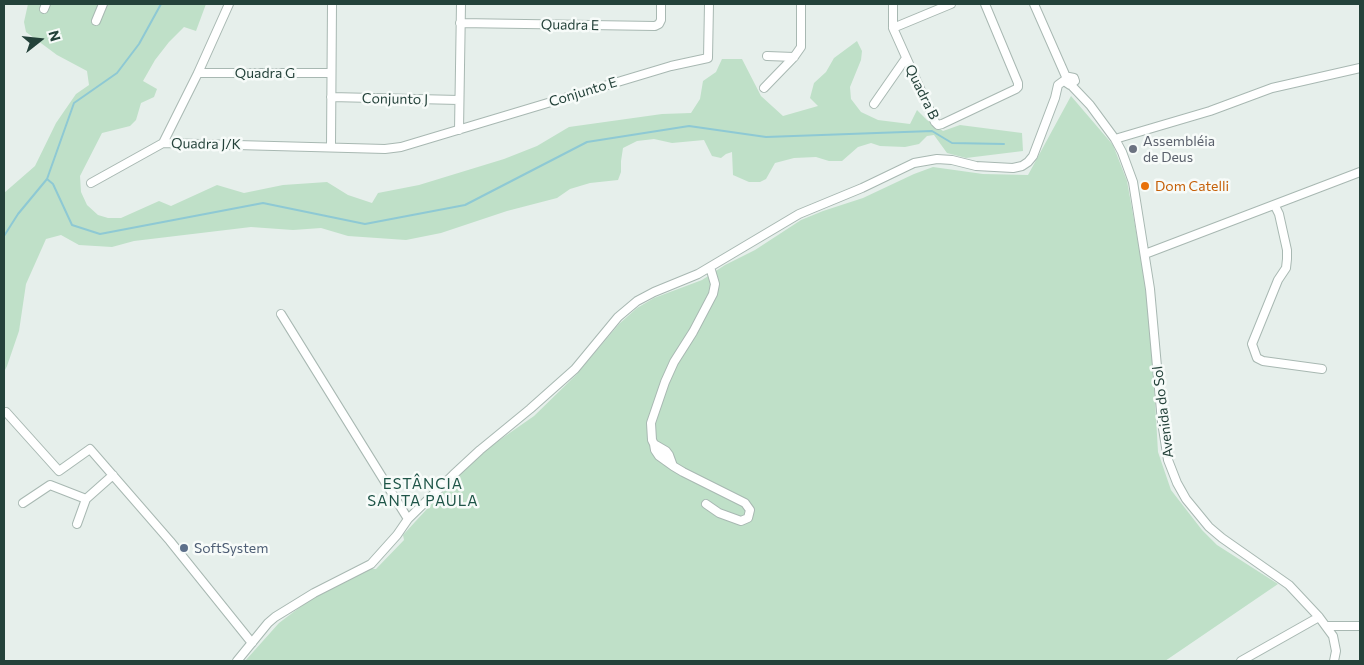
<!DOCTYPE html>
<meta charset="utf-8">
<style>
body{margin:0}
#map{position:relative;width:1364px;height:665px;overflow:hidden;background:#e6efeb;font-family:Commissioner,sans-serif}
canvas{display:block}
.frame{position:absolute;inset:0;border:5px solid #24423a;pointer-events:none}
.north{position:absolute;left:15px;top:15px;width:50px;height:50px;-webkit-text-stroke:4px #f7fbf9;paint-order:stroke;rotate:74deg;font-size:14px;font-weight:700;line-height:20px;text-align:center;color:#24423a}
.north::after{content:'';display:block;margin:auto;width:18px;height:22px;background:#24423a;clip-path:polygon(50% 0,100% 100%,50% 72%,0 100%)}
</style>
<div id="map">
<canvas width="1364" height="665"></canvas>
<div class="frame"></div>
<div class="north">N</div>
</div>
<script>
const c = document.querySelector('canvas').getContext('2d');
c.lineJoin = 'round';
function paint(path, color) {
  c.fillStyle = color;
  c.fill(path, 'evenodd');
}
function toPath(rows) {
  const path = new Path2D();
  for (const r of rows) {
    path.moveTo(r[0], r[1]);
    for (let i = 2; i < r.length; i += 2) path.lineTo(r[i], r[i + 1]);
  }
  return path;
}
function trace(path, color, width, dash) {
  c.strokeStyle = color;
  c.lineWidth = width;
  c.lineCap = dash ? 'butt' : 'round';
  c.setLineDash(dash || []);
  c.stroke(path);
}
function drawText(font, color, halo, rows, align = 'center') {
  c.font = font + ' Commissioner,sans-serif';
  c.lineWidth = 5;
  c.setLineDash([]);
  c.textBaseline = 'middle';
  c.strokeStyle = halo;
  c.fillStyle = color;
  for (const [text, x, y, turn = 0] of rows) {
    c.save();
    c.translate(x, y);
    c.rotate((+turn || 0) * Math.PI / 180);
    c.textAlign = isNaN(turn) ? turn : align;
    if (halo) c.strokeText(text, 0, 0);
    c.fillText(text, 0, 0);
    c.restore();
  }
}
paint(toPath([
 [28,4,206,4,196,31,184,27,169,42,155,60,143,81,157,89,154,97,141,103,136,120,130,126,102,133,80,176,81,192,87,205,98,215,108,218,121,218,159,201,171,206,217,185,244,193,283,185,327,182,348,195,372,203,378,193,419,185,504,159,537,146,569,127,662,114,691,113,700,99,703,81,716,72,722,59,742,59,761,96,783,116,818,106,810,98,814,83,826,72,834,58,857,41,862,51,861,60,850,87,851,99,861,112,878,120,910,124,917,110,927,120,943,131,960,125,1022,133,1023,151,966,158,947,153,934,135,927,136,919,144,905,147,880,146,871,143,858,147,842,161,829,161,816,157,794,158,775,163,766,179,760,182,749,182,733,175,732,152,726,154,721,158,712,156,704,140,672,143,654,139,637,141,623,148,621,161,621,172,618,180,590,183,570,189,557,198,507,211,441,233,406,240,348,236,321,228,293,230,251,227,134,241,112,247,79,245,61,235,46,239,26,284,19,331,7,366,4,372,4,193,35,166,56,123,76,94,89,85,87,71,57,55,26,32,24,22],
 [1071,96,1113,145,1127,181,1143,270,1151,331,1158,452,1171,490,1202,530,1217,545,1278,584,1165,661,245,661,279,623,312,598,369,569,376,569,404,540,403,535,460,473,478,455,534,416,576,375,619,324,637,308,654,298,702,280,725,265,755,250,801,220,823,211,863,198,914,174,933,167,983,174,1028,175]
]), '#bfe0c8');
trace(toPath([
 [47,179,53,184,72,225,100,234,263,203,365,224,465,205,587,142,689,126,766,137,932,131,952,143,1004,144],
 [4,236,18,214,47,179,74,103,117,73,139,44,161,4]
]), '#8ec9d4', 2);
const minor = toPath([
 [893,4,893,28,935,122,938,125,942,124,1016,89,1018,87,1018,83,985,4],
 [1034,4,1067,79],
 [44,9,46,4],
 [96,21,103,4],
 [460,23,655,26,659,24,661,20,661,4],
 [893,28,951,4],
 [767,56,794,57],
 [198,73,331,73],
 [1071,85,1090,105,1115,139,1122,152,1133,182,1150,289,1162,422,1168,460,1177,483,1186,499,1209,527,1222,538,1289,585,1319,617,1333,636,1336,651,1334,661],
 [764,88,794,57,801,47,801,4],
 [331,97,459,100],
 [874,104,906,58],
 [459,130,461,4],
 [1115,139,1210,111,1272,88,1360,68],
 [163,143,198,73,229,4],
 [331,146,332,4],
 [91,183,163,143,385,149,401,147,671,66,708,58,709,4],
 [1275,206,1279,214,1287,250,1287,259,1286,268,1278,280,1252,344,1257,358,1263,361,1322,369],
 [1145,254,1360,172],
 [281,314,408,519],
 [6,412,59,471,90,449,170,541,252,643],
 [654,444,655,450,659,456,673,466],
 [23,503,50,485,86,499,113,475],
 [706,504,719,513,741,521,748,518,750,510,745,503,683,472,673,466,669,455,666,451,654,444,652,440,651,423,665,382,674,362,693,332,713,294,715,284,710,267],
 [77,524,86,499],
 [1327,626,1360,626],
 [237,661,268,623,275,617,314,593,371,564,397,535,408,519,453,475,480,450,530,409,575,369,618,317,637,301,654,292,698,274,799,214,862,188,914,163,937,159,952,160,976,166,1013,168,1022,166,1028,162,1033,156,1055,98,1058,85,1069,77,1074,78,1075,81,1070,85,1067,83,1066,80],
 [1241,661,1319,617]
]);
trace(minor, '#a8b8b2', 10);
trace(minor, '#fff', 8);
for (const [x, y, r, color] of [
 [1133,149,5,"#6b7280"],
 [1145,186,5,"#e8710a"],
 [184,548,5,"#5c6f8a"]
]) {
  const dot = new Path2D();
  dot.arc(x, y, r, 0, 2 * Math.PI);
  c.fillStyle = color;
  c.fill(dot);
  trace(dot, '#f7fbf9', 2);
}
drawText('14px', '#24423a', '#f7fbf9', [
 ["Quadra E",570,25,1],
 ["Quadra G",265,73],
 ["Conjunto E",583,92,-17],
 ["Quadra B",922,92,64],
 ["Conjunto J",395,99,1],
 ["Quadra J/K",206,144,1],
 ["Avenida do Sol",1163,412,-97]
]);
drawText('14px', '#5b616d', '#f7fbf9', [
 ["Assembléia",1143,141],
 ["de Deus",1143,157]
], 'left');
drawText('14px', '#c56008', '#f7fbf9', [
 ["Dom Catelli",1155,186]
], 'left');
drawText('14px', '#4e5e75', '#f7fbf9', [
 ["SoftSystem",194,548]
], 'left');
c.letterSpacing = '1px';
drawText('15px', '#1f5548', '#f7fbf9', [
 ["ESTÂNCIA",423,484],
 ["SANTA PAULA",423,501]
]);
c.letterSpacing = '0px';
</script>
